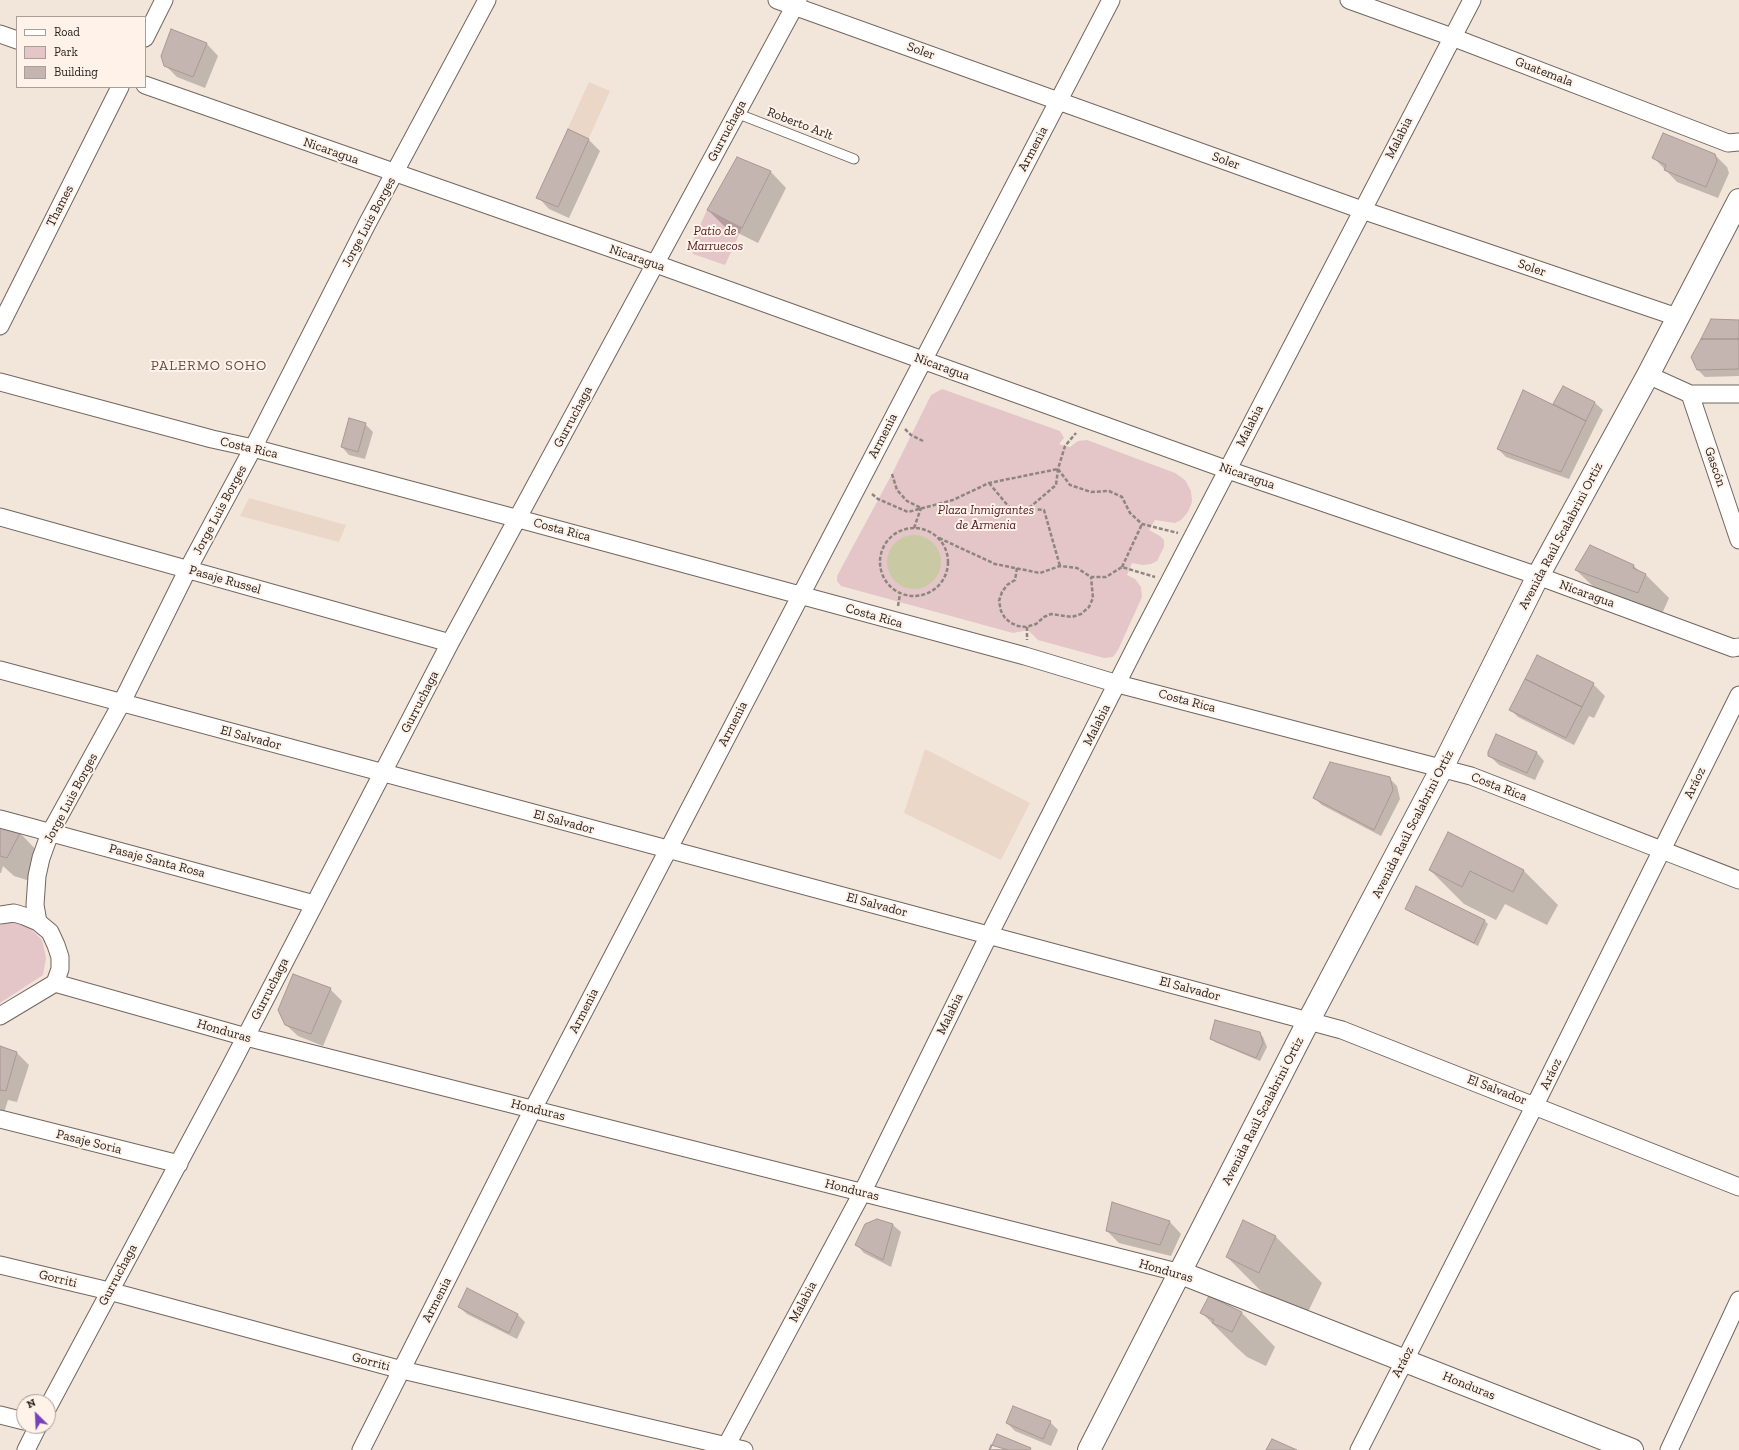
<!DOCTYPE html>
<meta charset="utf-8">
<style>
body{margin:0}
#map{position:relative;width:1739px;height:1450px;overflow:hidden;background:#f2e5da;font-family:"Zilla Slab",serif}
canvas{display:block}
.legend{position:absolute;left:16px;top:16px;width:130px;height:72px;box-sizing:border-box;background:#fff2e8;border:1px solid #a99f98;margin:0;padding:5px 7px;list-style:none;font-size:12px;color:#282320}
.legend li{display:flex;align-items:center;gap:8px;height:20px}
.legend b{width:20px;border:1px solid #a99f98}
.north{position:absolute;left:16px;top:1394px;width:40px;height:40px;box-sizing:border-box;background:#fff2e8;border:1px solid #a99f98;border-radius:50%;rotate:336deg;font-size:11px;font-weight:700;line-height:16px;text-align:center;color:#282320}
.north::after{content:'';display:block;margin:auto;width:14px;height:18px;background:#7742b9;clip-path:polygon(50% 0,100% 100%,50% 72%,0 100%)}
</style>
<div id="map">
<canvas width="1739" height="1450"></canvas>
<ul class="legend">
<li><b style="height:5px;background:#fff"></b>Road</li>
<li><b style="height:11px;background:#e4c6c8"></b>Park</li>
<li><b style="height:11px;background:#c5b5b0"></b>Building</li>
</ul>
<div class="north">N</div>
</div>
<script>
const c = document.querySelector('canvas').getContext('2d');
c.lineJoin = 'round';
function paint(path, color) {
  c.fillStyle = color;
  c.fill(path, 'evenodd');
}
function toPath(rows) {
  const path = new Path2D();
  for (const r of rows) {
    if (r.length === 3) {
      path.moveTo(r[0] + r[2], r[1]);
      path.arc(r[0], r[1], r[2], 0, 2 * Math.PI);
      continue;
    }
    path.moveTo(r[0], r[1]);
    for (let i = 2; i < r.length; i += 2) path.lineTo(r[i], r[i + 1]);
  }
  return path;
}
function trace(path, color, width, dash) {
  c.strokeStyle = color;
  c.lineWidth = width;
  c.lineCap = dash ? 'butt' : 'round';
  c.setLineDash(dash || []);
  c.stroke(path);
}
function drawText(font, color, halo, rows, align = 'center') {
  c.font = font + ' "Zilla Slab",serif';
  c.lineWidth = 4;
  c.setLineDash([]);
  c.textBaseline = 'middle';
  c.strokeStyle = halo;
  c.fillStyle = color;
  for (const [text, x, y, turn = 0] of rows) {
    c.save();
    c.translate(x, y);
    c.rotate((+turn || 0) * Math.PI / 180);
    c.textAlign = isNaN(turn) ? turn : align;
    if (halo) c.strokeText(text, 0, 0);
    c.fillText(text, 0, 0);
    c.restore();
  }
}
paint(toPath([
 [589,82,610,91,558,207,536,198],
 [249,498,346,525,339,542,240,516],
 [925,749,1030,803,1001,860,904,813]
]), '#ebd7c8');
paint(toPath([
 [707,210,742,228,725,265,693,254,691,245],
 [942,389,1060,431,1064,438,1059,444,1065,446,1070,447,1078,441,1087,440,1175,473,1185,480,1191,491,1192,502,1188,512,1181,520,1175,523,1155,520,1149,530,1160,536,1164,540,1164,547,1157,561,1151,564,1143,565,1132,563,1127,575,1135,579,1141,587,1142,597,1118,650,1113,657,1104,658,1038,640,1028,630,1013,633,841,586,837,581,837,576,892,474,931,395],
 [14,922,31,929,42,940,46,958,43,975,0,1003,0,925]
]), '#e4c6c8');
paint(toPath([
 [914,562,27]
]), '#c9c9a4');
paint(toPath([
 [207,44,218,56,205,88,177,77,165,65],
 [588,139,600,151,569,218,549,209,538,197],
 [1715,155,1727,167,1729,173,1718,198,1677,182,1654,158],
 [737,158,771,172,786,188,758,243,724,226,708,210],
 [1739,321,1739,376,1705,377,1698,370],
 [1563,387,1595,403,1603,410,1569,479,1506,457,1498,449,1553,406],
 [365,424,373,432,365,459,349,455,342,447],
 [1634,566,1641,573,1646,575,1669,598,1661,616,1600,593,1576,570],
 [1593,684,1605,696,1594,718,1589,716,1574,745,1518,717,1511,710],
 [1497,735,1537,753,1544,761,1535,780,1499,765,1491,757,1489,752],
 [1389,778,1397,786,1400,799,1381,836,1322,805,1314,798],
 [0,827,19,832,42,856,30,881,14,876,3,866,1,873,0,873],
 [1430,870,1524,871,1558,905,1547,925,1505,904,1496,920,1464,904],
 [1406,909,1485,921,1488,924,1478,946,1410,912],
 [330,989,342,1001,323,1046,298,1036,285,1024],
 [1259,1033,1263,1037,1267,1047,1260,1061,1215,1042,1211,1038],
 [0,1048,17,1053,29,1065,17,1102,8,1100,2,1119,0,1119],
 [1112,1204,1170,1222,1181,1234,1171,1256,1119,1243,1107,1231],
 [877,1220,893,1225,901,1232,891,1267,864,1253,857,1245],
 [1244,1222,1276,1237,1322,1283,1305,1318,1273,1303,1227,1257],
 [468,1290,518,1315,525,1322,517,1339,467,1314,459,1307],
 [1241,1312,1275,1347,1266,1366,1247,1357,1236,1347,1202,1313],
 [1050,1422,1058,1430,1051,1446,1015,1431,1007,1423]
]), '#0003');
const building = toPath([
 [171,29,207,43,193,77,164,66,161,56,171,29],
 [568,129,589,139,558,207,536,198,568,129],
 [1663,133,1715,154,1717,161,1706,187,1664,170,1666,165,1652,158,1663,133],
 [737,157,771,171,742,228,707,210,737,157],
 [1711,319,1739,320,1739,339,1701,339,1711,319],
 [1701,339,1739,339,1739,369,1697,370,1691,357,1701,339],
 [1563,386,1595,402,1586,421,1553,404,1563,386],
 [1523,390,1586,421,1561,472,1497,449,1523,390],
 [349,418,366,423,358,452,341,447,349,418],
 [1590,545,1634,565,1633,568,1646,574,1638,593,1575,570,1590,545],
 [1537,655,1594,683,1582,707,1525,679,1537,655],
 [1525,679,1582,707,1566,738,1509,710,1525,679],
 [1496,734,1537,752,1527,773,1488,756,1488,752,1496,734],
 [1330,762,1390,777,1393,790,1374,830,1313,798,1330,762],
 [0,826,20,833,7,858,0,856,0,826],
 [1448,832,1524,870,1513,892,1470,871,1462,887,1429,870,1448,832],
 [1416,886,1485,920,1474,943,1405,909,1416,886],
 [293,974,331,988,311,1034,285,1025,278,1010,293,974],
 [1215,1020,1260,1032,1263,1043,1256,1058,1210,1039,1215,1020],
 [0,1046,17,1052,6,1091,0,1090,0,1046],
 [1112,1202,1170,1221,1160,1245,1106,1231,1112,1202],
 [877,1219,893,1224,883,1260,855,1245,865,1224,877,1219],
 [1243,1220,1276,1236,1259,1273,1226,1257,1243,1220],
 [467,1288,518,1314,509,1333,458,1307,467,1288],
 [1209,1296,1242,1312,1232,1332,1212,1323,1214,1320,1200,1313,1209,1296],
 [1013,1406,1051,1421,1043,1439,1006,1423,1013,1406],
 [997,1434,1031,1448,1030,1450,990,1450,997,1434],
 [1272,1439,1297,1450,1266,1450,1272,1439],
 [991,1445,1008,1450,989,1450,991,1445]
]);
paint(building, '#c5b5b0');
trace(building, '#a89894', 1);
const lane = toPath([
 [736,113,854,159]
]);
const street = toPath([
 [777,0,1362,210,1677,317],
 [1349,0,1452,37,1728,143,1739,142],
 [0,34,17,40],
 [145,38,164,0],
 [145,85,656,264,1228,470,1538,576,1733,648,1739,647],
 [0,326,120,87],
 [1648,375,1690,394,1739,394],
 [0,382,212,439,253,448,519,519,1025,656,1118,684,1471,776,1739,880],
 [1690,394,1739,540],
 [0,517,450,643],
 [0,670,1342,1030,1739,1187],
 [0,819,314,904],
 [0,915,14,913,24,916,38,922,50,932,56,945,60,957,60,969,55,983,0,1016],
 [38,922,35,905,37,876,41,858,50,833,121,704,188,569,253,448,367,224,487,0],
 [55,983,246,1037,1181,1273],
 [0,1119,179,1164],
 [0,1265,109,1291,402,1370,744,1450],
 [48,1407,230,1067,450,643,798,0],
 [0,1415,24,1421],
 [26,1450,38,1426],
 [361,1450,533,1109,1111,0],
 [724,1450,862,1193,989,935,1139,640,1472,0],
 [1359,1450,1535,1105,1739,695],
 [1669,1450,1739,1300]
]);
const secondary = toPath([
 [1181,1273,1632,1450],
 [1089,1450,1309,1020,1442,768,1538,576,1648,375,1739,200]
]);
trace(lane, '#72665e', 11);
trace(street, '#72665e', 19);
trace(secondary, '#72665e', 24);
trace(toPath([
 [905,429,911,435,923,441],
 [1058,469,1070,485,1091,492,1109,491,1122,497,1130,513,1142,524,1178,533],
 [892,474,897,490,907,501,921,508],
 [989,483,1009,507,1044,510,1060,566],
 [872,494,878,499,908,512,953,500,989,483,1058,469],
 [1029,508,1056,485,1058,469,1065,446,1076,433],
 [914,562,34],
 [914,528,921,508],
 [939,538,995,564,1040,573,1060,566,1077,568,1091,577,1106,577,1122,567,1155,577],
 [1122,567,1142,524],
 [1017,568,1015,580,1007,585,1002,592,999,601,1001,611,1005,618,1011,623,1018,626,1026,627,1036,624,1044,617,1051,614,1072,617,1081,614,1089,607,1093,598,1091,577],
 [898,606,900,594],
 [1027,627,1027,640]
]), '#8e857e', 2.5, [4, 2]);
trace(lane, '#fff', 9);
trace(street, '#fff', 17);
trace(secondary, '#fff', 22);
drawText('13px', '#282320', '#fff2e8', [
 ["Soler",921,51,20],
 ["Guatemala",1544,72,21],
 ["Roberto Arlt",800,124,21],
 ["Gurruchaga",727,131,-62],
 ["Malabia",1399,138,-63],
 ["Armenia",1033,149,-62],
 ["Nicaragua",331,151,19],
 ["Soler",1226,161,20],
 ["Thames",60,206,-63],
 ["Jorge Luis Borges",369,222,-62],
 ["Nicaragua",637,258,19],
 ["Soler",1532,268,19],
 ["Nicaragua",942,367,20],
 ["Gurruchaga",573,417,-62],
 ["Malabia",1250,426,-63],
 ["Armenia",883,436,-63],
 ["Costa Rica",249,448,13],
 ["Gascón",1715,467,71],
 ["Nicaragua",1247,476,19],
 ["Jorge Luis Borges",220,510,-62],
 ["Costa Rica",562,530,15],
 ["Avenida Raúl Scalabrini Ortiz",1561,536,-62],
 ["Pasaje Russel",225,580,16],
 ["Nicaragua",1587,594,20],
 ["Costa Rica",874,616,16],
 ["Costa Rica",1187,701,15],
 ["Gurruchaga",420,702,-63],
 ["Armenia",733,724,-63],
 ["Malabia",1097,725,-63],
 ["El Salvador",251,738,15],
 ["Aráoz",1695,783,-64],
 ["Costa Rica",1499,787,21],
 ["Jorge Luis Borges",71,798,-62],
 ["El Salvador",564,822,15],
 ["Avenida Raúl Scalabrini Ortiz",1413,824,-63],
 ["Pasaje Santa Rosa",157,861,15],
 ["El Salvador",877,905,15],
 ["Gurruchaga",270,989,-63],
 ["El Salvador",1190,989,15],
 ["Armenia",584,1011,-63],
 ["Malabia",950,1014,-64],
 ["Honduras",224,1031,16],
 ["Aráoz",1551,1074,-64],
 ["El Salvador",1497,1090,21],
 ["Honduras",538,1110,14],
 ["Avenida Raúl Scalabrini Ortiz",1263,1111,-63],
 ["Pasaje Soria",89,1142,14],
 ["Honduras",852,1190,14],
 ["Honduras",1166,1271,16],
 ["Gurruchaga",118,1275,-62],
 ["Gorriti",58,1279,14],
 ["Armenia",437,1300,-63],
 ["Malabia",803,1302,-62],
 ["Gorriti",371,1362,15],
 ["Aráoz",1403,1362,-63],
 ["Honduras",1469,1386,22]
]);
drawText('italic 13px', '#531d27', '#fff2e8', [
 ["Patio de",715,231],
 ["Marruecos",715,246],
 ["Plaza Inmigrantes",986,510],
 ["de Armenia",986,525]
]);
c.letterSpacing = '1px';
drawText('14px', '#5b5048', '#fff2e8', [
 ["PALERMO SOHO",209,366]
]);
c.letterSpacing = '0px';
</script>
